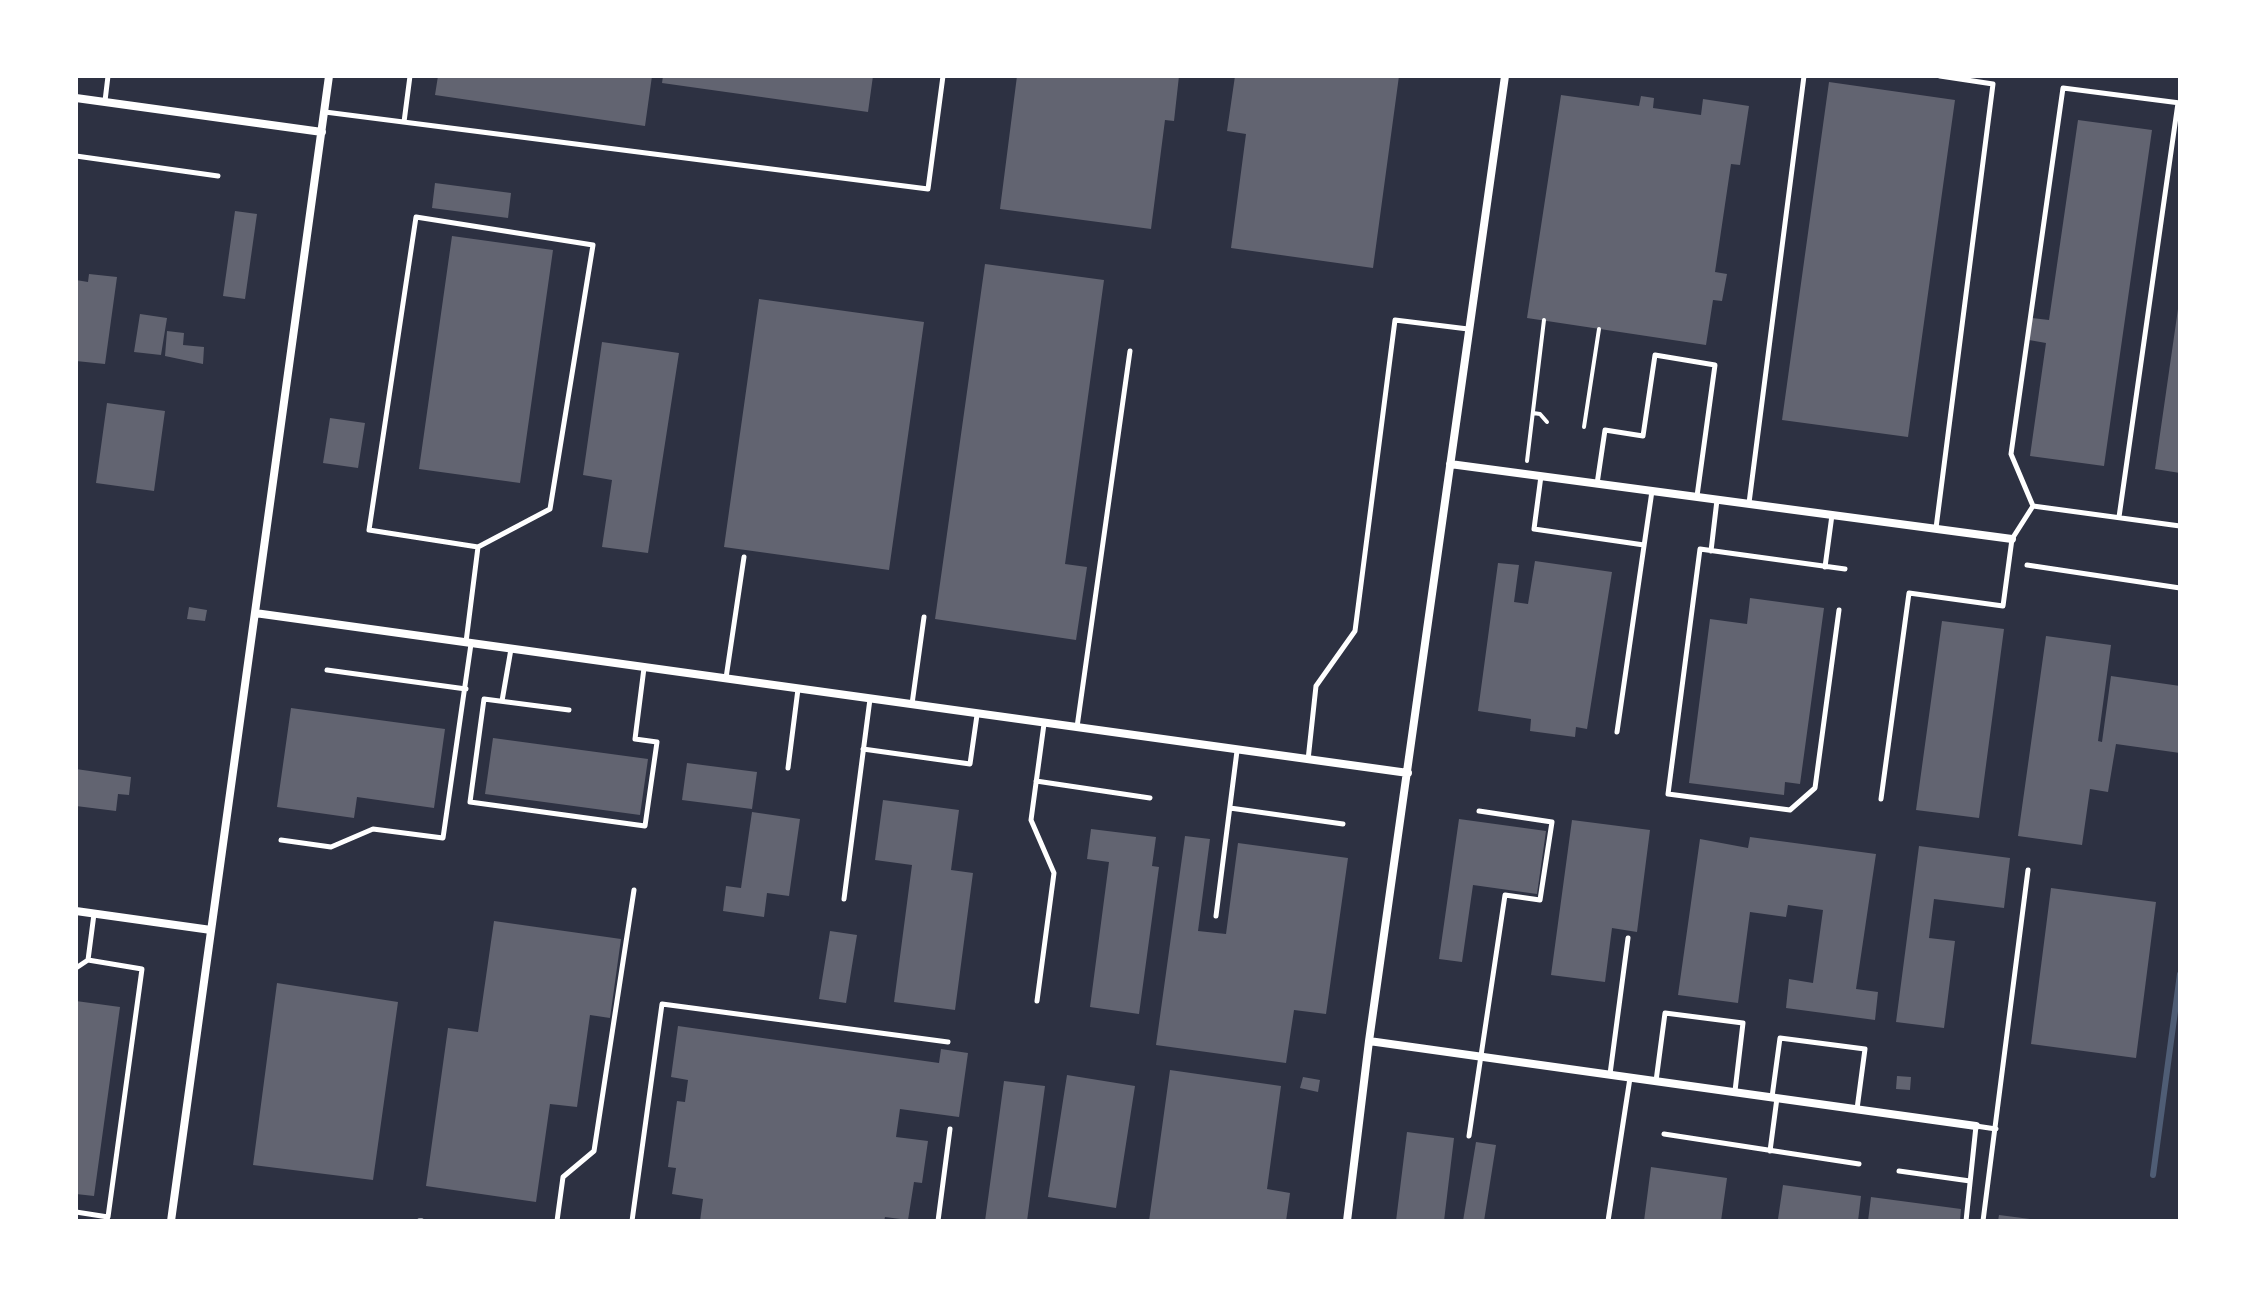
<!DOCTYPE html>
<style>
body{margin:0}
#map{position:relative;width:2256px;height:1297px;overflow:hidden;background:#2d3142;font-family:Ubuntu,sans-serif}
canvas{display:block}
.frame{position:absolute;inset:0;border:78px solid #fff;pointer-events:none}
</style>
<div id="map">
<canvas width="2256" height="1297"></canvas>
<div class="frame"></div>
</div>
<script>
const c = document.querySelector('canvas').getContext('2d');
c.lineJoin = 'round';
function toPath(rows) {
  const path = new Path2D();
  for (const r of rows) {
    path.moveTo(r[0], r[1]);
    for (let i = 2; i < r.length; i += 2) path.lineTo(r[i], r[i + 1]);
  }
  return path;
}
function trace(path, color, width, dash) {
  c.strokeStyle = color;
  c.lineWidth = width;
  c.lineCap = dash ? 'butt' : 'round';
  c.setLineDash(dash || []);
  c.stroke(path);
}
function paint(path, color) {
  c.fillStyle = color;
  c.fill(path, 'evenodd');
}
trace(toPath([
 [2153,1175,2180,974]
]), '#4f5d75', 6);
paint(toPath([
 [438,76,652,76,645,126,435,95],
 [663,76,873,76,868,112,662,83],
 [1017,76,1179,76,1174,121,1165,120,1151,229,1000,209],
 [1235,76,1399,76,1373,268,1231,248,1246,134,1227,131],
 [1829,82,1955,100,1908,437,1782,420],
 [1561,95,1639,106,1641,96,1654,98,1653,108,1701,115,1703,99,1749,106,1740,165,1731,164,1715,272,1727,274,1722,301,1713,300,1706,345,1527,318],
 [2078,120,2152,130,2104,466,2030,456,2046,343,2029,340,2032,318,2049,320],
 [435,183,511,193,508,218,432,208],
 [235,211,257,214,245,299,223,296],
 [452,236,553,250,520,483,419,469],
 [985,264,1104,280,1065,564,1087,567,1076,640,935,619],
 [89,274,117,277,105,364,76,361,76,280,88,282],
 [759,299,924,322,889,570,724,547],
 [2178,309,2180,309,2180,473,2155,469],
 [140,314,167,318,161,355,134,352],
 [167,331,184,333,183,345,204,347,203,364,165,356],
 [602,342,679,353,648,553,602,547,612,480,583,475],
 [107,403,165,411,154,491,96,483],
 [330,418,365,423,358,468,323,463],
 [1535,561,1612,572,1587,729,1576,727,1575,737,1530,731,1531,719,1478,711,1498,563,1519,565,1514,602,1528,604],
 [1750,598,1824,608,1800,784,1785,782,1784,795,1689,783,1710,619,1747,624],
 [189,607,207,610,205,621,187,619],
 [1942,621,2004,629,1979,818,1916,810],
 [2046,636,2111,645,2098,741,2102,742,2111,676,2180,686,2180,753,2116,744,2108,792,2090,789,2082,845,2018,836],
 [291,708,445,729,434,808,357,797,354,818,277,807],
 [493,738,648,759,640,815,485,794],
 [687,763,757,772,752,809,682,800],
 [76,769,131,777,129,795,118,794,116,811,76,806],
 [883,800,959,810,951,870,973,873,955,1010,894,1002,912,865,875,860],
 [752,812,800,819,789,896,767,893,764,917,723,911,726,886,741,888],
 [1459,819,1546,831,1537,894,1473,885,1462,962,1439,959],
 [1572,820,1650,830,1637,932,1612,928,1605,982,1551,975],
 [1091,829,1156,837,1152,866,1159,867,1139,1014,1090,1007,1109,862,1087,859],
 [1185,836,1210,839,1198,931,1226,934,1238,843,1348,858,1326,1014,1294,1010,1286,1063,1156,1045],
 [1750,837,1876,854,1856,989,1878,992,1875,1020,1786,1008,1789,979,1813,983,1823,910,1788,905,1786,917,1750,912,1738,1003,1678,995,1700,839,1748,848],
 [1919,846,2010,858,2004,908,1934,899,1929,938,1955,941,1944,1028,1896,1022],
 [2051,888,2156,902,2136,1058,2031,1044],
 [494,921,621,939,610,1018,590,1015,577,1107,550,1104,536,1202,426,1186,448,1028,478,1032],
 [830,931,857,935,846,1003,819,999],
 [277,983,398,1002,373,1180,253,1165],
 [76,1001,120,1007,94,1196,76,1194],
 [678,1026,939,1063,941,1049,968,1053,959,1117,900,1109,896,1137,928,1141,922,1183,914,1182,908,1220,885,1217,884,1221,700,1221,703,1199,672,1194,676,1168,668,1167,677,1101,685,1102,688,1080,671,1077],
 [1170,1070,1281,1086,1267,1189,1290,1193,1286,1221,1149,1221],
 [1067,1075,1135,1086,1116,1208,1048,1197],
 [1897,1076,1911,1077,1910,1090,1896,1089],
 [1303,1077,1320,1080,1318,1092,1300,1088],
 [1004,1081,1045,1086,1027,1221,985,1221],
 [1407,1132,1454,1138,1444,1221,1396,1221],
 [1476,1142,1496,1145,1484,1221,1463,1221],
 [1651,1167,1727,1178,1721,1221,1644,1221],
 [1783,1185,1861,1196,1858,1221,1778,1219],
 [1871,1197,1961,1209,1960,1221,1868,1221],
 [1999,1215,2030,1219,2030,1221,1998,1221]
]), '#626471');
trace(toPath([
 [1533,413,1540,414,1547,422],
 [1584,427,1599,329],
 [1527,461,1544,320]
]), '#fff', 4);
trace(toPath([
 [105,101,108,76],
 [325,112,928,189,943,76],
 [404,122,410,76],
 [76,156,218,176],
 [1541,476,1534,529,1644,545],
 [1597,484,1605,430,1643,436,1655,355,1715,365,1697,496],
 [1749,503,1804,76],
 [2033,506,2011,454,2063,88,2180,103],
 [2033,506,2180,526],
 [2119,517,2178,103],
 [1936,528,1993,84,1940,76],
 [1711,551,1717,500],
 [2027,565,2180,588],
 [1825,567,1832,515],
 [1839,610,1815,788,1790,810,1668,794,1700,549,1845,569],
 [466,642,478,547,369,530,416,217,593,245,550,509,478,547],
 [327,670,466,689],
 [726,678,744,557],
 [502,701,511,649],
 [912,704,924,617],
 [569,710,484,699,470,802,645,826,657,742,635,739,644,668],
 [1077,727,1130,351],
 [1617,732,1652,491],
 [863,749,970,764,977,715],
 [1308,760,1316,686,1355,631,1395,320,1468,329],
 [788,768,798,689],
 [1036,781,1150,798],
 [1881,799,1909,593,2003,606,2012,539,2033,506],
 [1230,808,1343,824],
 [281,840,331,847,373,829,443,838,471,644],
 [844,899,870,699],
 [1216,916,1237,751],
 [88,960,94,914],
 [76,968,88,960,142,969,108,1217,76,1212],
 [1037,1001,1054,873,1031,820,1044,724],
 [1610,1074,1628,938],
 [1656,1081,1665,1013,1743,1023,1735,1091],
 [1772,1097,1780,1038,1865,1049,1857,1109],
 [1664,1134,1859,1164],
 [1469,1136,1505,895,1540,900,1552,822,1479,811],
 [1770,1151,1777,1098],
 [1899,1171,1970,1181],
 [419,1221,422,1221],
 [557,1221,563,1177,594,1151,634,890],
 [632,1221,662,1004,948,1042],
 [938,1221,950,1129],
 [1608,1221,1630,1078],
 [1966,1221,1976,1126,1996,1129],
 [1983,1221,2028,870]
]), '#fff', 5);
trace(toPath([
 [76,98,322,132],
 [1450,464,2012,539],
 [255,613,1408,773],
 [76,911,211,930],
 [1369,1041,1976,1126],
 [171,1221,329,76],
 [1347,1221,1369,1041,1505,76]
]), '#fff', 8);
</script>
